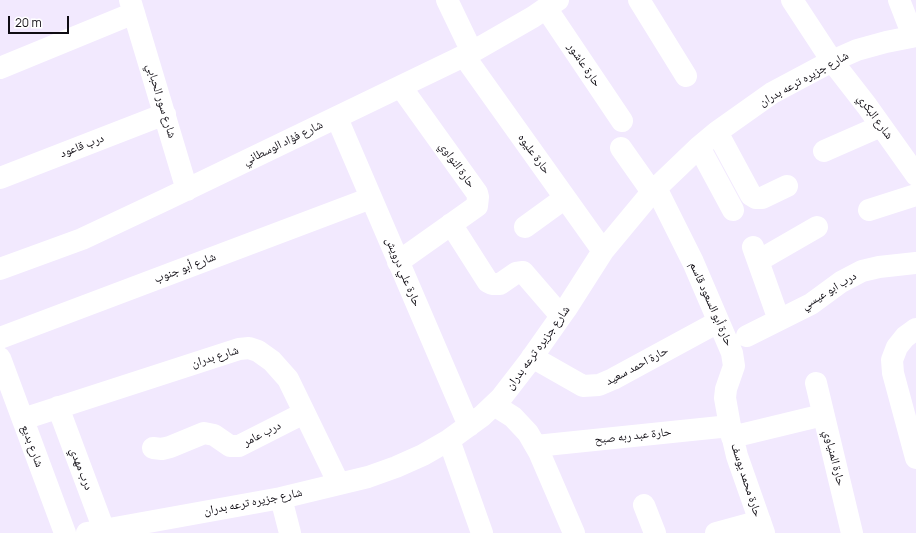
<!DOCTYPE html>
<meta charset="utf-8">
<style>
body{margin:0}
#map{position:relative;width:916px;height:533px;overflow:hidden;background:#f2e9fe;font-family:Manrope,sans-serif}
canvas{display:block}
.scale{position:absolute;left:8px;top:16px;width:61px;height:18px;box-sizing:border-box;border:2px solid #0f0c13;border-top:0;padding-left:5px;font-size:12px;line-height:14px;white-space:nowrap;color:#0f0c13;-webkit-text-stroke:3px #fff;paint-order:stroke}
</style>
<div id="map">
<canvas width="916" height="533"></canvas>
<div class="scale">20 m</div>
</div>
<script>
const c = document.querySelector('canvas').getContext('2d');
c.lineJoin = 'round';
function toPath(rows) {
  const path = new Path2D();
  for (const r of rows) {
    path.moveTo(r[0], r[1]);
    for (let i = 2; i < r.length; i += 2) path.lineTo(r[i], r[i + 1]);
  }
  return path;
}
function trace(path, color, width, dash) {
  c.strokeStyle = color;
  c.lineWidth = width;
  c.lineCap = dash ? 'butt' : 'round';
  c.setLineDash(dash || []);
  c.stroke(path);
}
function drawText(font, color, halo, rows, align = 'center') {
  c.font = font + ' Manrope,"Noto Naskh Arabic",sans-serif';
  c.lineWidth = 3.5;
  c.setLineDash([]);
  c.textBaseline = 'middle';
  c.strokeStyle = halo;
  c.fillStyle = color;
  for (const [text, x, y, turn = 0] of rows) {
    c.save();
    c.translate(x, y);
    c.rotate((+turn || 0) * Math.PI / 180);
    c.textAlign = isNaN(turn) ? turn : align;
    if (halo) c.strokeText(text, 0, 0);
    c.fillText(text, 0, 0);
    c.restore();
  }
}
trace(toPath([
 [130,0,187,190],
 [447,0,472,52],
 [639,0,686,76],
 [792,0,832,61,867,106,916,175],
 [899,0,913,36],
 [546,8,622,121],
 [464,56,603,251],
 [0,68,134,13],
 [337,118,469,426],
 [717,132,751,195,756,198,762,198,787,186],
 [699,147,733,210],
 [621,148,652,192],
 [824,151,881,126],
 [0,178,165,114],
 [656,188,693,262,732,353,734,366,726,389,725,398,730,426,737,456,764,533],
 [869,210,916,195],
 [451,224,488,282,492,284,500,284,516,273,523,272,561,316],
 [525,227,565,198],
 [753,247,779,320],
 [758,261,817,227],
 [398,262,477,206,478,197,477,193,401,87],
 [0,269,82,239,167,199,472,52,533,17,558,0],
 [916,329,905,337,897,347,892,360,893,373,916,458],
 [747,336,811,304,841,282,862,271,879,267,916,263],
 [0,338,371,198],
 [532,357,583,386,599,385,613,379,718,322],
 [0,358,65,533],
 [816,383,852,533],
 [494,405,513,417,528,433,539,452,574,533],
 [58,407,104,530],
 [23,419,239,349,249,348,258,351,272,361,288,379,339,484],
 [732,437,823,415],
 [449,440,482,533],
 [536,446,730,426],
 [153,448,162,449,170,447,204,433,214,435,230,446,239,446,304,413],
 [281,498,290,533],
 [644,505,655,533],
 [87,533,281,498,368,477,396,467,423,455,449,440,482,416,501,398,528,363,566,309,603,251,652,192,699,147,717,132,772,93,832,61,857,50,886,42,916,36],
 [716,533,760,521]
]), '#fff', 22);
drawText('12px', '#0f0c13', '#fff', [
 ["حارة عاشور",584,65,56],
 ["شارع جزيره ترعه بدران",804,79,-29],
 ["شارع سور الحبابي",161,101,73],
 ["شارع البكري",875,117,54],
 ["شارع فؤاد الوسطاني",283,143,-26],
 ["درب قاعود",82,146,-21],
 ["حارة عليوه",534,154,54],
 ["حارة النواوي",457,165,54],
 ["شارع أبو جنوب",185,268,-21],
 ["حارة علي درويش",403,272,67],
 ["درب ابو عيسي",829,291,-31],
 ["حارة أبو السعود قاسم",711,304,66],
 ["شارع جزيره ترعه بدران",538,348,-54],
 ["شارع بدران",215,357,-17],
 ["حارة احمد سعيد",637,366,-28],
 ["درب عامر",262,434,-27],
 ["حارة عبد ربه صبح",633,436,-6],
 ["شارع بديع",32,446,70],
 ["حارة المنياوي",834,458,76],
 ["درب مهدي",81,469,69],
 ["حارة محمد يوسف",746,480,72],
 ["شارع جزيره ترعه بدران",253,502,-11]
]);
</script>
